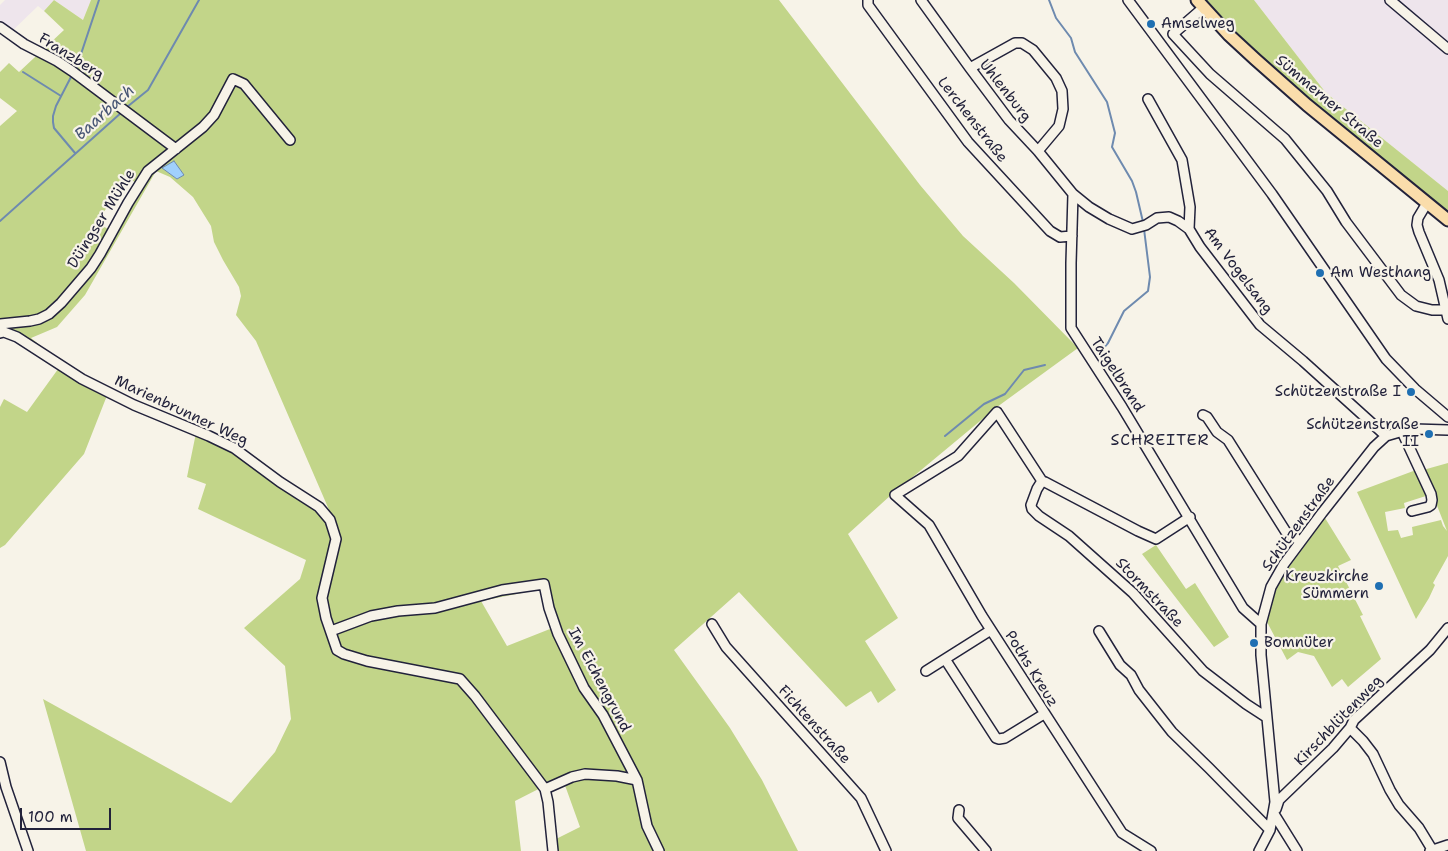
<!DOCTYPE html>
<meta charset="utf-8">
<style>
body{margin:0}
#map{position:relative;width:1448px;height:851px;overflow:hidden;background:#f7f3e8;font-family:"Shantell Sans",sans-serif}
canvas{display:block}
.scale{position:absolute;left:20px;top:808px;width:91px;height:22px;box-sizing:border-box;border:2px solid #22223b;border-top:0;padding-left:6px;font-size:15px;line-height:18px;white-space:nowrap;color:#22223b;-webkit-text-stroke:4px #f7f3e8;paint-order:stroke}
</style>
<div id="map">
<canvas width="1448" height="851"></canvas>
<div class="scale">100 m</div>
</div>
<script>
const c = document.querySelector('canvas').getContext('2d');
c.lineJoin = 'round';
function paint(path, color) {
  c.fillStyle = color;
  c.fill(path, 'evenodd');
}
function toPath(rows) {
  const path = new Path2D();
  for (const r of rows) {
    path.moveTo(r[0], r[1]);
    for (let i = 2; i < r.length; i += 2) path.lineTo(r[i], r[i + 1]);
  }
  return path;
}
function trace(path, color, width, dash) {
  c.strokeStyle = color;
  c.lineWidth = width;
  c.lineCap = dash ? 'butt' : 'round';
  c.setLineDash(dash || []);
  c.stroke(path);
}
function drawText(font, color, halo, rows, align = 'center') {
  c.font = font + ' "Shantell Sans",sans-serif';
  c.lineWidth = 4.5;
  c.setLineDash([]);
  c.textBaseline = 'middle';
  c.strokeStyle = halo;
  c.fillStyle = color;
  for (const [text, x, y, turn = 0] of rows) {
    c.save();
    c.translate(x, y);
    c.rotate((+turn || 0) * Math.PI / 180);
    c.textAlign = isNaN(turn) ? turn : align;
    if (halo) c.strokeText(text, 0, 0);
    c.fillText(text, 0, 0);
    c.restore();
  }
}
paint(toPath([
 [5,0,91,0,83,20,54,0,44,11,38,6,11,32,0,22,0,5],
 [1254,0,1448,0,1448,191,1326,93]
]), '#eee5ec');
paint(toPath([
 [54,0,83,20,91,0,779,0,920,185,963,236,1014,283,1078,348,997,407,891,495,848,534,898,618,865,641,896,690,878,703,871,691,846,707,739,592,674,650,730,728,762,780,798,851,557,851,556,839,580,827,562,777,515,801,521,851,86,851,43,699,231,803,275,752,291,719,285,666,244,628,300,579,306,560,198,509,206,484,187,477,196,433,229,449,317,508,328,520,334,540,338,539,333,519,256,341,236,315,241,296,239,287,223,260,214,242,211,226,193,197,170,177,156,171,85,295,57,327,31,338,63,364,19,336,5,330,0,331,0,325,18,325,41,319,51,315,63,304,93,269,150,171,193,138,191,136,155,163,147,170,137,184,128,177,117,191,97,223,112,231,90,266,91,268,61,303,49,314,39,319,30,321,0,324,0,126,17,111,0,98,0,72,9,63,19,72,64,30,44,11],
 [174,162,183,174,177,179,163,168],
 [547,588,560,625,507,646,481,601],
 [1202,0,1254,0,1326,93,1448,191,1448,216,1312,103],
 [61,365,108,393,84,454,5,545,0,548,0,407,4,399,27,412],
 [1448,463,1448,556,1433,583,1435,585,1429,598,1416,619,1357,492,1416,470,1429,495,1404,503,1405,508,1385,512,1388,531,1398,530,1401,538,1413,535,1412,527,1441,520,1443,526,1447,531,1423,470],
 [1325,518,1351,560,1338,566,1363,615,1360,616,1381,659,1348,687,1342,679,1332,687,1314,656,1298,652,1287,660,1267,622,1271,602,1278,585,1289,567],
 [1156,545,1186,589,1195,583,1229,637,1214,647,1142,554]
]), '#c2d589');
const water = toPath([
 [174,161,184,175,177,179,162,168,174,161]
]);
paint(water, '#a0d0fc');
trace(water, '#6e8aaf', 1);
trace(toPath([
 [1049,0,1056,18,1071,38,1075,52,1107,102,1115,133,1112,147,1132,181,1136,192,1143,222],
 [76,69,99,0],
 [23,72,61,96],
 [72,75,56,106,53,116,53,122,54,128,75,153],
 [127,107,148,90,199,0],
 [0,221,122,112],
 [1101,351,1108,343,1124,311,1148,291,1150,277,1144,229],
 [945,436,984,404,1005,394,1024,370,1045,365]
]), '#6e8aaf', 2);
const minor = toPath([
 [868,0,868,5,968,142,1050,231,1060,237,1072,236],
 [921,0,970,68,1009,120,1038,151,1073,194,1089,207,1109,219,1132,229,1146,225,1157,218,1169,217,1178,221,1189,229,1200,247,1260,325,1303,361,1386,436],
 [1128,0,1272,194,1386,359,1415,389,1448,417],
 [1390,0,1448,49],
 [1203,8,1173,34,1210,74,1285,139,1327,191,1346,222,1401,295,1416,306,1432,310,1448,310],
 [0,27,24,44,57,61,72,71,176,149],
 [970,68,1015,43,1022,43,1033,50,1056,78,1062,91,1063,109,1059,126,1038,151],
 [1148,99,1182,160,1190,207,1189,229],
 [1073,194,1071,263,1071,328,1122,407,1243,608,1261,624],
 [1427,203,1418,218,1417,225,1419,232,1439,280,1448,319],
 [0,324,30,321,39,319,49,314,61,303,91,268,100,254,128,203,148,171,203,127,214,115,233,79,244,84,290,140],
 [0,333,4,332,17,337,82,379,134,405,209,436,234,448,280,482,319,507,330,520,336,539,322,598,326,618,337,650,344,654,367,661,460,679,475,696,545,789,548,802,553,851],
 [1203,415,1207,417,1217,432,1228,440,1286,532,1300,541],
 [1403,431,1404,436,1431,494,1432,500,1431,505,1428,507,1412,511],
 [1042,481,1037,489,1031,505,1032,509,1039,516,1069,536,1133,593,1203,671,1246,704,1266,717],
 [712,624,726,647,861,798,886,851],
 [991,630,945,659,996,738,999,739,1005,738,1044,714],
 [331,631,371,616,398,611,435,608,502,590,544,584,549,608,558,634,584,688,603,715,637,780,647,826,659,851],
 [1099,631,1120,665,1131,675,1139,690,1172,732,1209,768,1270,830],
 [926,671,945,659],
 [1350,728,1363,741,1373,754,1390,790,1399,805,1419,828,1433,851],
 [0,762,6,787,28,851],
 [545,789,572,777,585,774,617,776,637,780],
 [1276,809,1279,800,1333,748,1350,728,1354,720,1430,650,1448,628],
 [959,810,958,818,986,851],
 [1274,814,1297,851],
 [1151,851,1122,833,982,616,929,525,895,495,958,456,997,412,1042,481,1045,482,1138,531,1156,539,1190,517],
 [1259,851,1270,830,1275,802,1261,655,1261,624,1271,587,1284,564,1322,513,1374,447,1386,436,1403,431,1414,429,1448,430],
 [1430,851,1448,845]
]);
const major = toPath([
 [1197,0,1229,35,1255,59,1307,105,1448,220]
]);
trace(minor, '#22223b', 12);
trace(major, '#22223b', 15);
trace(minor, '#f7f3e8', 9);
trace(major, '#faddab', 11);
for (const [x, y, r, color] of [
 [1151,24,5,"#1f6fb2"],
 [1320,273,5,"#1f6fb2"],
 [1411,392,5,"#1f6fb2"],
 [1429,434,5,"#1f6fb2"],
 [1379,586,5,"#1f6fb2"],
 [1254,643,5,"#1f6fb2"]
]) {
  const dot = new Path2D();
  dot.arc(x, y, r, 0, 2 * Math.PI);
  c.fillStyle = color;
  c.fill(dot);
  trace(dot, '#f7f3e8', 2);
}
drawText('15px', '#22223b', '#f7f3e8', [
 ["Amselweg",1161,24],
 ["Am Westhang",1330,273],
 ["Schützenstraße I",1401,392,"right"],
 ["Schützenstraße",1419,425,"right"],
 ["II",1419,442,"right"],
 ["Kreuzkirche",1369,577,"right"],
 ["Sümmern",1369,594,"right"],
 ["Bomnüter",1264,643]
], 'left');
drawText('15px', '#22223b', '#f7f3e8', [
 ["Franzberg",71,57,32],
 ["Uhlenburg",1005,91,52],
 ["Sümmerner Straße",1329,102,40],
 ["Lerchenstraße",972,120,52],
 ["Düingser Mühle",102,219,-58],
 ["Am Vogelsang",1238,271,53],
 ["Taigelbrand",1117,375,57],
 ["Marienbrunner Weg",181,411,25],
 ["Schützenstraße",1299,524,-54],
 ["Stormstraße",1149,593,46],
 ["Poths Kreuz",1031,669,58],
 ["Im Eichengrund",599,680,62],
 ["Kirschblütenweg",1339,721,-46],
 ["Fichtenstraße",814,725,48]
]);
drawText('italic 16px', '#485675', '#f7f3e8', [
 ["Baarbach",105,113,-42]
]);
c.letterSpacing = '1px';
drawText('16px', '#22223b', '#f7f3e8', [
 ["SCHREITER",1160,441]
]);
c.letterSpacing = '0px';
</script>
